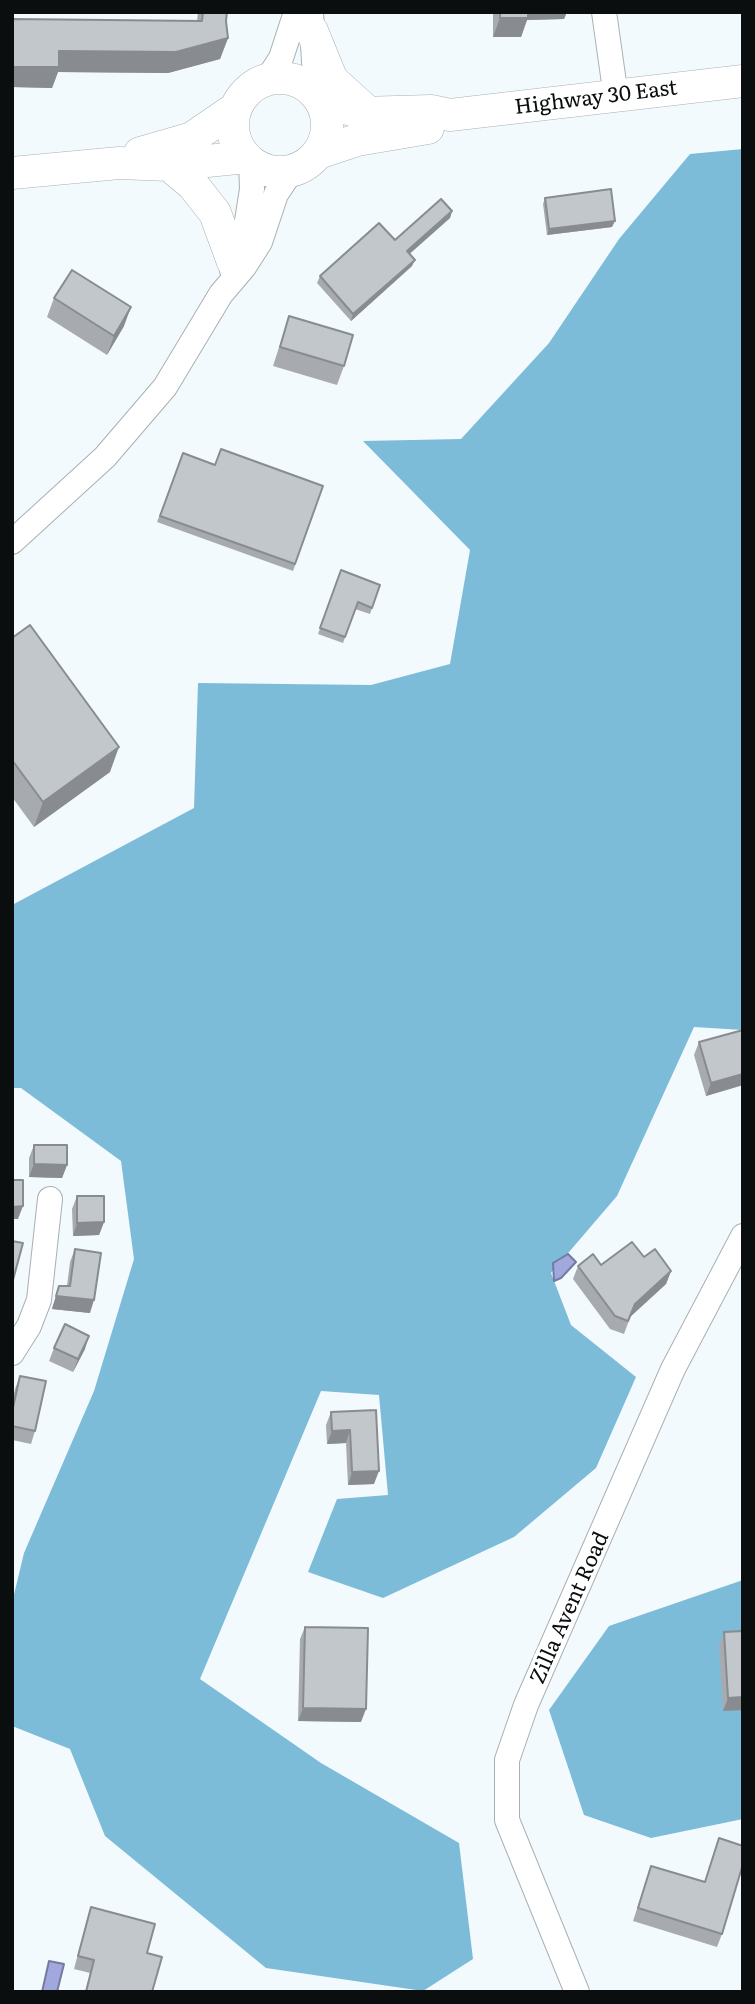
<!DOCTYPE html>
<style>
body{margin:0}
#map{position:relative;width:755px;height:2004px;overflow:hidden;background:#f2fafd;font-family:Literata,serif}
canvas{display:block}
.frame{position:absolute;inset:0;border:14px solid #0b0e0f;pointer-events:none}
</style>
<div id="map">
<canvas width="755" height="2004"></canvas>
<div class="frame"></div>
</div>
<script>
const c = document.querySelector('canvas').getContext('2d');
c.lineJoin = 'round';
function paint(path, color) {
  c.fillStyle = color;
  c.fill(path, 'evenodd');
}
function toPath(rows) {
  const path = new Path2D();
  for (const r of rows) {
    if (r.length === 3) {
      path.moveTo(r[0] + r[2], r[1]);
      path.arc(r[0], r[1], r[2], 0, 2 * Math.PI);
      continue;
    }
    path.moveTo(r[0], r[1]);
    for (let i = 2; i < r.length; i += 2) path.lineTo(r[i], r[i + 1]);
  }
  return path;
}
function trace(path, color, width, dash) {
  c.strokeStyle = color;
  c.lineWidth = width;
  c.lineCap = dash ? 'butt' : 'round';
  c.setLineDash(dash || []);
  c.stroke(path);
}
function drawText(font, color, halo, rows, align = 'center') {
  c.font = font + ' Literata,serif';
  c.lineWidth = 7;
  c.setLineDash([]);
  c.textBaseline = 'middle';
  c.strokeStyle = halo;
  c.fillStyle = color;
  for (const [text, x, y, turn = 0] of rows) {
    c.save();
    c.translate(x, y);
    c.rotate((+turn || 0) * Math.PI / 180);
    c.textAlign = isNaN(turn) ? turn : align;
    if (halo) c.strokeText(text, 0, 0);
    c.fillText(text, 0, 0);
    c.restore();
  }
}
paint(toPath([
 [743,149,743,1030,694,1027,617,1196,551,1273,571,1325,636,1377,596,1468,514,1537,383,1598,308,1572,337,1499,388,1495,379,1395,321,1391,200,1679,321,1763,459,1843,473,1959,423,1991,266,1968,105,1836,70,1749,12,1726,12,1603,24,1553,94,1391,134,1259,121,1161,21,1088,12,1088,12,905,194,808,198,683,371,685,450,664,470,550,363,441,461,439,549,343,619,239,690,154],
 [743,1580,743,1819,651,1838,584,1815,549,1710,609,1626]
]), '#7cbcd9');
const water = toPath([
 [568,1254,576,1262,561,1278,554,1281,553,1263,568,1254],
 [49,1961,64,1964,57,1992,42,1992,49,1961]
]);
paint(water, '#a1a8de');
trace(water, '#747aa0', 2);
const minor = toPath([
 [311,12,316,94],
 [604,12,616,97],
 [267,80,281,58,296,12],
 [232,270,247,221,252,189,251,162],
 [12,542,105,457,165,387,221,294,244,267,260,242,276,194,292,170],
 [12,1353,29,1326,39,1300,50,1199],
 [577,1992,507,1820,507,1760,526,1705,673,1369,743,1236]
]);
const major = toPath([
 [312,31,332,80,362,107],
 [280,125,47],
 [320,100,361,113,431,111,450,115,743,81],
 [140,153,192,138,236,108],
 [318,153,357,140,428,128],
 [169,165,193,185,215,213,233,262],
 [12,173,119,163,169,165,246,157]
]);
trace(minor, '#a9b0b3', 26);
trace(major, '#a9b0b3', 33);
trace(minor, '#fff', 24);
trace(major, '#fff', 32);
paint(toPath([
 [198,12,227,12,226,21,228,38,220,59,168,73,58,72,52,88,12,87,12,19,197,21],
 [493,12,567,12,564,19,527,20,521,37,493,37],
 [545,198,612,227,547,235,543,204],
 [452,211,450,218,409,254,412,266,351,321,317,283,320,276],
 [54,298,124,326,107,355,47,317],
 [289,316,344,366,337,385,273,366],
 [183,453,215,465,323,486,293,571,157,522],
 [341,570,380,585,370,614,355,609,343,643,318,634],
 [12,638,110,772,34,827,12,797],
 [743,1030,743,1085,706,1096,694,1055,699,1042],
 [34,1145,67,1165,62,1178,29,1177,29,1158],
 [77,1196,104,1222,99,1235,73,1236,72,1209],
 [75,1249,90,1313,52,1309,59,1286,67,1286,70,1262],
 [644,1257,671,1271,666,1284,630,1317,624,1334,610,1329,573,1279,578,1266,601,1265],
 [54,1348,85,1349,73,1372,49,1361],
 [20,1376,35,1431,31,1444,12,1440,12,1403,15,1389],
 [376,1410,374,1484,348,1485,346,1443,327,1444,326,1425,331,1412],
 [305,1627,361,1722,298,1721,300,1639],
 [743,1631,743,1710,723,1711,719,1645,724,1632],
 [719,1838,722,1934,717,1947,633,1921,651,1866,705,1882],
 [91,1907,147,1953,152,1992,85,1992,90,1973,74,1969,87,1920]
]), '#a7abaf');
paint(toPath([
 [524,12,567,12,564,19,527,20,521,37,493,37,500,18],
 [228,38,220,59,168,73,58,72,52,88,12,87,12,67,59,51],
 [452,211,450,218,405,258,407,251],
 [615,221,612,227,547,235,549,229],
 [415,260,412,266,351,321,353,314],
 [131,307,124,326,107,355,114,336],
 [119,747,110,772,34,827,43,802],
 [743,1074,743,1085,706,1096,711,1083],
 [34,1164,67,1165,62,1178,29,1177],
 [23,1206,18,1219,12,1219,12,1207],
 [104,1222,99,1235,73,1236,77,1223],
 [671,1271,666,1284,630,1317,624,1334,635,1304],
 [56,1296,94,1300,90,1313,52,1309],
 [89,1336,85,1349,73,1372,78,1359],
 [350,1430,346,1443,327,1444,332,1431],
 [379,1471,374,1484,348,1485,352,1472],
 [743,1697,743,1710,723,1711,728,1698],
 [303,1708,366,1709,361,1722,298,1721]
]), '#888b8f');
const building = toPath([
 [203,12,227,12,226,21,228,38,176,52,59,51,59,67,12,67,12,19,202,21,203,12],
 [500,12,528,12,528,18,500,18,500,12],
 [611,189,615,221,549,229,545,198,611,189],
 [441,199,452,211,407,251,415,260,353,314,320,276,379,223,395,240,441,199],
 [72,270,131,307,114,336,54,298,72,270],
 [289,316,353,335,344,366,280,347,289,316],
 [221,449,323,486,295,564,160,516,183,453,215,465,221,449],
 [341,570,380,585,372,608,358,602,345,637,320,628,341,570],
 [30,625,119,747,43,802,12,760,12,638,30,625],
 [743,1030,743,1074,711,1083,699,1042,743,1030],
 [34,1145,67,1145,67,1165,34,1164,34,1145],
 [12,1180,23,1180,23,1206,12,1207,12,1180],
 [77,1196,104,1196,104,1222,77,1223,77,1196],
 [12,1241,23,1243,13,1280,12,1280,12,1241],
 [632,1242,644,1257,655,1249,671,1271,635,1304,628,1321,615,1316,578,1266,593,1254,601,1265,632,1242],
 [75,1249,101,1253,94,1300,56,1296,59,1286,70,1286,75,1249],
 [65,1324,89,1336,78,1359,54,1348,65,1324],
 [20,1376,46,1381,35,1431,12,1426,12,1412,20,1376],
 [376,1410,379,1471,352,1472,350,1430,332,1431,331,1412,376,1410],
 [305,1627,368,1628,366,1709,303,1708,305,1627],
 [743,1631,743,1697,728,1698,724,1632,743,1631],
 [719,1838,743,1846,743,1864,722,1934,638,1908,651,1866,705,1882,719,1838],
 [91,1907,155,1924,147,1953,162,1957,152,1992,86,1992,94,1960,78,1956,91,1907]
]);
paint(building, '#c2c7cc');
trace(building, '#888b8f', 2);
drawText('21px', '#0b0e0f', '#fff', [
 ["Highway 30 East",596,98,-7],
 ["Zilla Avent Road",570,1608,-66]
]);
</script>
